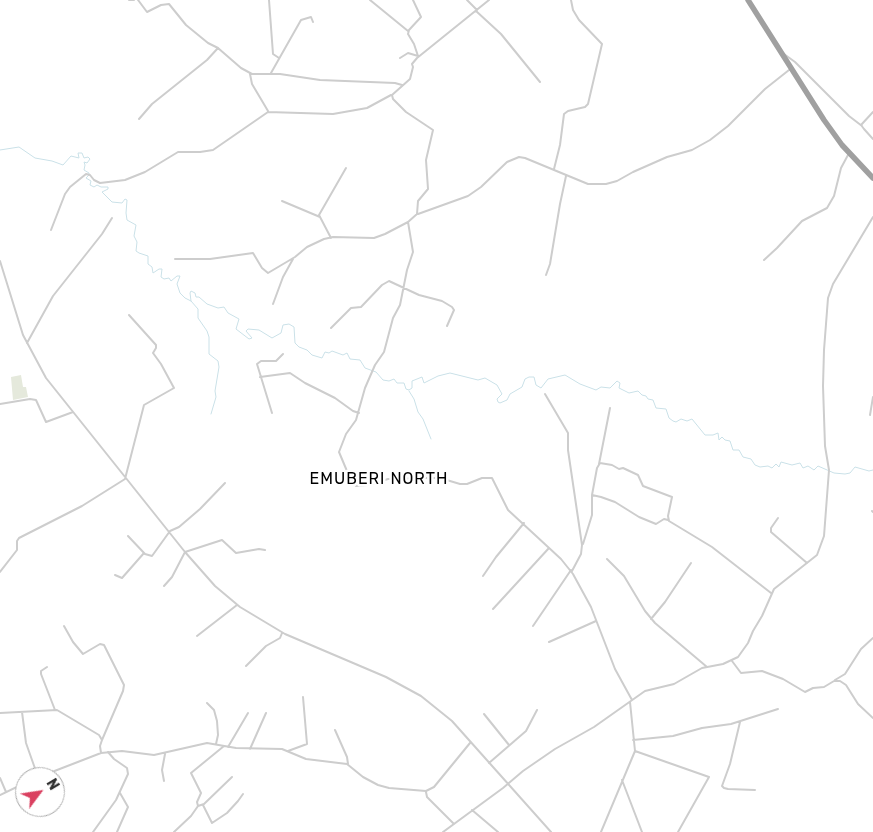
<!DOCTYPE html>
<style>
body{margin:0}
#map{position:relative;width:873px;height:832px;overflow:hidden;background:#fff;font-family:Rubik,sans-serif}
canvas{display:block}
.north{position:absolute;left:15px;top:767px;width:50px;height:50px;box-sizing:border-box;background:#fff;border:1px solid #acacac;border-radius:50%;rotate:59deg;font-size:14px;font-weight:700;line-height:20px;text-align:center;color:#303030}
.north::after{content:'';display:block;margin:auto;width:18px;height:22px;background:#da4060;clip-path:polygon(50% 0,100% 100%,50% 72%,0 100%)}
</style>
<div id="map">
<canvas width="873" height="832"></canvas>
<div class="north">N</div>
</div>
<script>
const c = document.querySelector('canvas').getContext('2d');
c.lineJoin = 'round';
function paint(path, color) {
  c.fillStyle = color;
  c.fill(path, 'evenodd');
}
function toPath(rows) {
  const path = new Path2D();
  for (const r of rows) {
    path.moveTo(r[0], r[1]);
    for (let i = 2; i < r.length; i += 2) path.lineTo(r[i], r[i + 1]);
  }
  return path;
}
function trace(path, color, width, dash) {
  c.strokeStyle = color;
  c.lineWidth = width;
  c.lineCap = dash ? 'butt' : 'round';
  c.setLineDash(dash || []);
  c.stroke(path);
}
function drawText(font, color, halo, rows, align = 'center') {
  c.font = font + ' Rubik,sans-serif';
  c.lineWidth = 5;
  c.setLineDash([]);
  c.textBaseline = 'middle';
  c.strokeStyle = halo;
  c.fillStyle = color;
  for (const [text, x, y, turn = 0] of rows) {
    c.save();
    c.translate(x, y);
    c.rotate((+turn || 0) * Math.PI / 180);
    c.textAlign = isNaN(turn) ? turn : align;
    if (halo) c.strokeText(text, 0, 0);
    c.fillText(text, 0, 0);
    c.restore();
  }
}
paint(toPath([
 [21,375,23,387,26,387,28,397,13,400,11,377]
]), '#e5e9dc');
trace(toPath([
 [0,150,19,147,35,158,52,161,63,165,71,156,79,158,78,153,82,153,84,158,88,157,90,159,87,163,84,162,85,165,84,170,89,173,89,175,86,178,91,181,90,185,94,187,97,185,101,187,108,187,108,189,102,192,112,202,122,203,125,199,127,200,126,213,127,220,136,225,134,236,137,242,136,251,139,253,148,256,148,264,152,267,153,273,159,269,162,269,161,277,164,279,169,278,171,281,177,276,180,276,177,284,180,293,185,298,191,301,198,309,198,318,207,331,209,337,209,354,218,361,219,367,215,391,216,397,211,414],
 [191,301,190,293,191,291,195,293,196,297,199,297,207,304,218,308,224,307,228,313,239,319,236,329,249,339,252,338,246,331,248,329,259,330,272,338,281,333,283,325,289,324,294,327,295,343,299,347,307,350,312,355,322,358,325,352,329,353,332,351,343,355,347,353,350,359,360,360,365,368,376,372,383,380,389,381,394,379,397,383,404,383,406,389,409,390,412,388,412,381,422,377,424,383,438,376,450,373,478,380,485,378,497,385,502,394,497,399,498,402,500,403,507,400,510,394,522,387,525,379,529,377,534,377,536,385,541,388,548,379,565,375,580,384,596,390,601,387,610,388,617,381,620,383,619,388,629,393,638,391,642,395,646,396,648,399,653,400,656,408,666,409,669,418,673,421,676,422,681,419,687,421,692,419,705,435,713,435,718,433,719,440,722,437,725,440,730,441,733,450,739,450,743,457,751,459,755,465,760,467,768,466,772,468,776,464,779,467,781,462,792,465,800,463,803,468,808,466,814,470,818,466,834,473,845,474,850,473,855,467,869,471,873,470],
 [409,391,414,399,418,412,423,419,431,439]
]), '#cae1e8', 1);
trace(toPath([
 [129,0,134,0],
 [138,0,147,12,161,5,169,4,186,25,208,43,218,48],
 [269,0,273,54,279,58],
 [370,0,408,31],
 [413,0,421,17,409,30,408,34,414,44,418,56],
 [467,0,477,10],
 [489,0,417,58,412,64,413,67,410,79,392,95,393,99,406,112,433,130,426,160,428,189,418,201,417,214,408,222,413,252,407,270,400,305,393,318,384,352,375,365,365,388,356,420,346,434,339,452,352,483,356,486,368,485,388,479,422,478,440,478,460,484,467,484,482,478,492,478,508,510,561,559,573,574,591,607,615,669,632,700],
 [476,11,501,34,540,82],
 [784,54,795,62,849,116,862,126],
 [400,58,408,53,418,56],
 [271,73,301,20,311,17,313,22],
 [250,74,252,84,268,111],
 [873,112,861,125,864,129,873,139],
 [139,119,152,104,207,60,218,48,241,68,252,74,280,74,320,80,395,83,402,85],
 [554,169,560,145,564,114,568,111,585,107,588,104,602,44,579,20,573,10,571,0],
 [282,201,320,217],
 [418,214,468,196,481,187,507,162,519,157,525,158,588,184,606,184,617,181,633,172,667,157,692,150,710,140,728,126,765,89,789,70],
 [51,230,65,194,70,187,86,174,90,175,94,180,100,183,125,180,145,172,178,152,200,152,213,150,268,112,333,114,367,108,391,95],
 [331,238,319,215,346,168],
 [175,259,210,259,253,253,262,268,268,273,295,257,307,247,324,239,333,237,374,238,385,234,408,222],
 [764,260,777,248,802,221,827,208,834,196,841,168,848,155],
 [0,261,23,335,46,378,185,552,215,586,240,607,285,634,386,677,421,696,452,721,551,832],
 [546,275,550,264,560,204,566,176],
 [273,304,283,277,293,259],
 [331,328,351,308,361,307,382,285,389,281,419,295,442,301,452,307,454,310,447,326],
 [27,343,53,296,102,234,112,218],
 [260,377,290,373,305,383,335,398,353,411,359,413],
 [545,394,568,433,568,450,582,545,581,554,572,571],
 [0,404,30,399,36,400,46,422,73,412],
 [272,413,257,364,261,361,276,361,283,354],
 [870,415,873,397],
 [599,464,610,408],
 [592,495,597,468,600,463,612,465,619,469,623,468,638,475,643,486,672,497,668,516,669,521,712,547,771,593],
 [872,511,873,512],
 [778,518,771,528,771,532,807,563],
 [128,536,145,554,152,556,170,531,179,527,200,509,225,483],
 [583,544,592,515,592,495,601,497,615,502,639,517,656,524,664,519,668,520],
 [607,559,624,576,645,611,655,623,707,667],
 [0,572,17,550,17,541,19,538,82,506,125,479,144,405,174,388,161,364,153,353,156,348,156,345,129,315],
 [115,575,122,578,144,553],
 [483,576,496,557,524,523],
 [164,586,172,577,185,552,222,540,236,553,259,549,265,550],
 [493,609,549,548],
 [651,619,665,602,691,563],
 [64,626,73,642,83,654,100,644,104,645,124,685,123,691,102,740],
 [533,626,571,570],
 [197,636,237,605],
 [549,642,596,621],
 [732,661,741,673,762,671,783,679,805,692,813,688,824,687,834,681,840,681,846,685,858,704,873,718],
 [246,666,266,646,280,638,282,633],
 [47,667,41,671,41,674,55,710],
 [835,680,845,674,861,649,873,638],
 [630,702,635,751,709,777,678,832],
 [207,703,214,710,217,721,218,735,216,744],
 [22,712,26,743,38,777],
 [0,713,57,710,99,735,102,740,100,746,101,753],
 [484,714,509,745],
 [740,722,730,764,722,786,724,788,728,789,755,790],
 [335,730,347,757,348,764],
 [633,740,673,736,702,728,731,724,778,709],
 [228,747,248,713],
 [250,749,266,713],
 [288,751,307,744,303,697],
 [489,763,526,731,537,710],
 [39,777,101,753,122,751,154,755,207,743,236,748,282,749,306,759,347,764,363,777,378,785,389,788,426,791,434,787,470,743],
 [0,778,6,792],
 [622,780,642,832],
 [164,781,162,770,165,754],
 [426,792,427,797,454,824],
 [0,795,25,783],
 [203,805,212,823,227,813,238,801,243,794],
 [198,806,204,804,232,777],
 [472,810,498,832],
 [93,832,116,800,128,774,127,768,114,759,108,752],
 [117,832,128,807,120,793],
 [174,832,191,816,198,806,197,802,201,793,191,773,224,746],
 [443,832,503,788,523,771,555,749,594,727,645,691,674,684,702,668,723,664,738,657,748,643,753,631,762,616,774,589,817,555,824,536,829,470,825,446,823,386,824,350,828,298,833,284,873,217],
 [601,832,635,751]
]), '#cdcdcd', 2);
trace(toPath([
 [748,0,824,120,842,145,873,178]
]), '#a0a0a0', 5.5);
c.letterSpacing = '1px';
drawText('16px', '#000', '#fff', [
 ["EMUBERI NORTH",379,479]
]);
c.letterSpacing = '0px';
</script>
